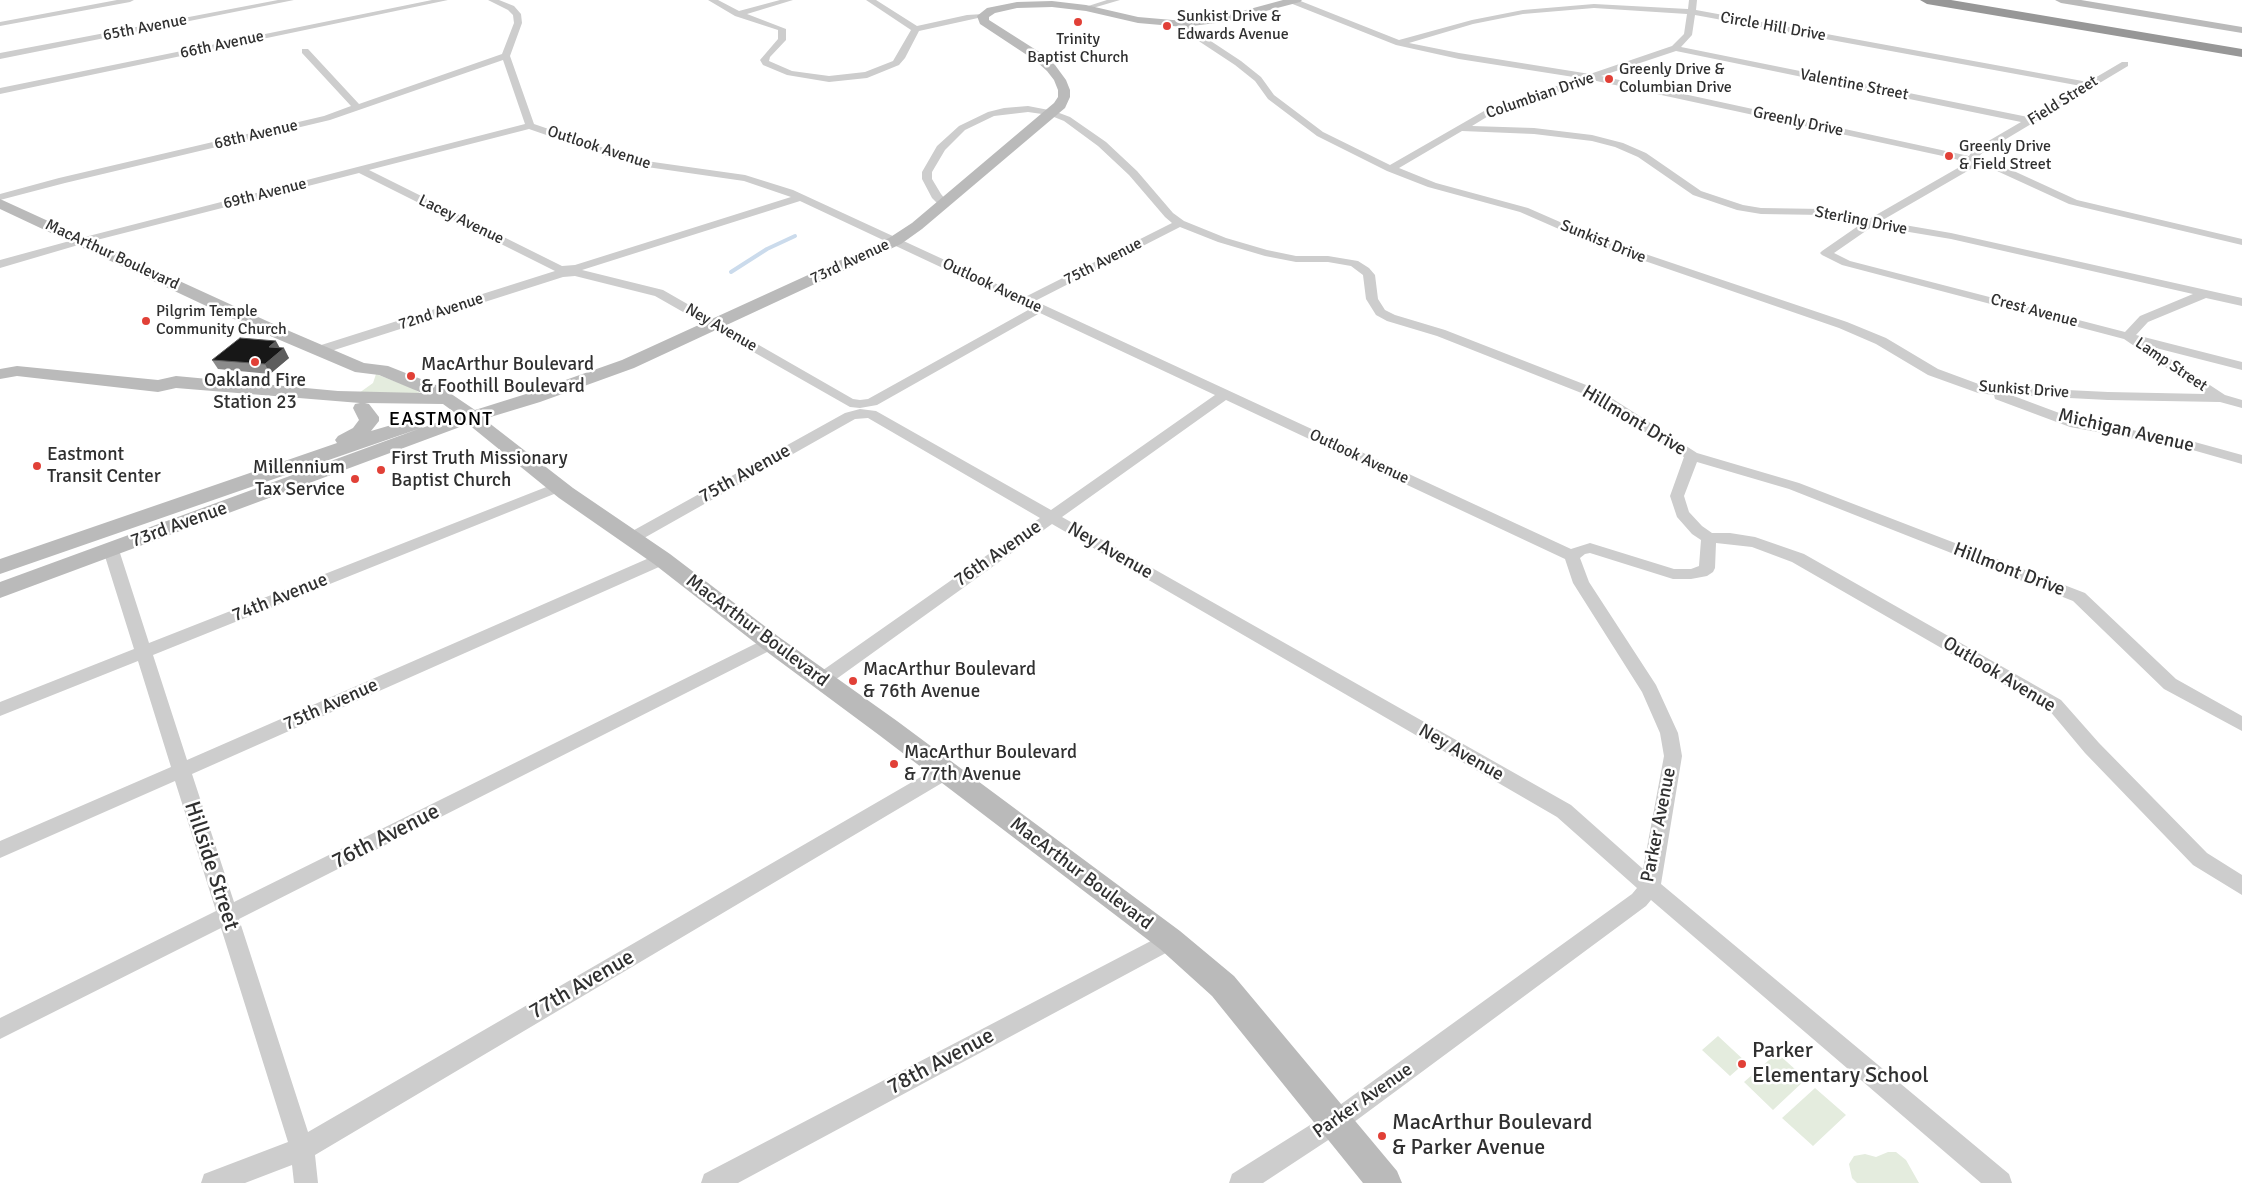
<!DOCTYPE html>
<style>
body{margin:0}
canvas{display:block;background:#fff}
</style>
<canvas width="2242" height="1183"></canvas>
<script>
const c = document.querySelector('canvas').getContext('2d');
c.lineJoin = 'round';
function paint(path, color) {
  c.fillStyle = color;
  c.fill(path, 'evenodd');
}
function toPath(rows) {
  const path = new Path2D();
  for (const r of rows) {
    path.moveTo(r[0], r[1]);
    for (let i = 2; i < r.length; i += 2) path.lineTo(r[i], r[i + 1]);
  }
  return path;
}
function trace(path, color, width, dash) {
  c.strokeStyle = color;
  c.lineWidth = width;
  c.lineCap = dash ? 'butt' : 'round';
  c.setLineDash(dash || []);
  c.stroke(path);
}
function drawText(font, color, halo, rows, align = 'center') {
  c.font = font + ' Signika,sans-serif';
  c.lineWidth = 5;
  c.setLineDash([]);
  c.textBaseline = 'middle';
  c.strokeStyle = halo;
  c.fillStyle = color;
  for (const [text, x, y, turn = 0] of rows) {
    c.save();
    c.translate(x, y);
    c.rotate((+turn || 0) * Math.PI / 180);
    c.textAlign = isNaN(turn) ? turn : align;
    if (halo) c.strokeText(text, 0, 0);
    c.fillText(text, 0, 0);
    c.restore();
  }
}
paint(toPath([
 [376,374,412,388,420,393,359,393,373,383],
 [1718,1036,1746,1062,1730,1076,1702,1050],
 [1777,1053,1806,1079,1773,1110,1744,1082],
 [1815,1088,1846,1115,1813,1146,1782,1118],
 [1888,1152,1896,1152,1906,1160,1919,1183,1857,1183,1852,1178,1849,1164,1854,1156,1865,1154,1876,1157]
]), '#e4ecde');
trace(toPath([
 [731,272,767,249,795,236]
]), '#cbdbec', 4);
paint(toPath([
 [117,0,134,0,130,2,0,26,0,22,117,0],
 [278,0,294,0,0,59,0,53,278,0],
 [432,0,448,0,0,94,0,88,432,0],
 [488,0,499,0,514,6,521,14,522,23,510,56,534,124,639,160,745,175,793,190,1025,297,1172,223,1165,217,1129,175,1098,146,1064,121,1049,115,1028,112,994,116,965,130,945,150,932,172,932,179,941,194,949,204,948,206,940,206,932,198,922,179,922,172,937,146,959,126,988,112,1004,108,1028,106,1054,111,1070,117,1106,142,1137,171,1173,213,1184,221,1226,238,1267,250,1296,256,1328,256,1358,261,1369,268,1375,275,1378,299,1385,310,1395,315,1445,330,1599,390,1697,453,1799,483,2085,593,2176,679,2242,716,2242,731,2164,689,2073,601,1789,489,1697,462,1684,496,1689,512,1702,526,1712,533,1730,533,1755,537,1804,554,2061,700,2099,743,2207,853,2242,875,2242,895,2193,865,2085,753,2049,710,1792,562,1752,547,1716,543,1715,568,1713,572,1707,576,1691,579,1673,579,1590,553,1585,554,1580,558,1589,582,1656,685,1678,733,1682,756,1661,884,2009,1174,2012,1183,1981,1183,1651,900,1646,906,1342,1131,1263,1183,1229,1183,1232,1174,1326,1115,1632,894,1637,888,1557,817,1052,524,828,685,822,686,816,685,813,680,816,675,1040,518,868,418,855,419,637,542,632,543,627,542,624,538,627,534,845,413,860,409,876,411,1051,510,1215,395,1040,313,877,405,860,408,850,407,655,296,575,276,563,277,325,353,315,353,314,350,315,347,555,271,359,173,85,243,0,268,0,260,77,239,525,124,503,60,330,120,65,183,0,200,0,194,59,178,324,116,351,106,302,53,302,49,308,49,359,104,502,54,514,23,513,15,508,10,488,0],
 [529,129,633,165,744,181,791,197,575,265,562,266,369,170,529,129],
 [800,201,1030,309,868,399,860,400,853,399,663,290,582,270,800,201],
 [1180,227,1218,242,1265,256,1296,262,1328,262,1351,266,1363,275,1366,299,1376,315,1387,321,1437,336,1589,396,1684,457,1670,496,1677,517,1692,534,1701,540,1699,566,1691,569,1674,569,1590,543,1571,549,1035,301,1180,227],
 [1226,400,1565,559,1573,583,1642,692,1660,733,1664,756,1643,869,1571,805,1062,517,1226,400],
 [708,0,718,0,739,11,780,0,793,0,747,14,786,29,786,40,770,57,769,61,792,71,829,76,865,72,893,61,911,30,866,0,876,0,917,26,967,15,983,14,987,16,919,31,905,58,899,65,867,78,829,82,787,75,763,65,760,60,778,39,778,30,735,16,708,0],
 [1107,0,1120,0,1086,10,1082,8,1107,0],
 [1290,0,1298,0,1399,40,1472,20,1523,10,1594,4,1688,9,1689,0,1697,0,1696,10,2088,82,2122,62,2128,62,2128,66,1981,154,1978,159,2005,167,2077,200,2242,239,2242,245,2069,204,1997,171,1974,164,1971,169,1881,221,1951,233,2242,298,2242,306,2206,298,2148,322,2136,335,2242,362,2242,370,2152,347,2225,395,2242,400,2242,408,2220,402,2108,400,2011,395,2078,420,2191,441,2242,455,2242,464,2189,449,2070,427,1995,399,1994,395,1978,393,1928,375,1876,344,1839,328,1584,240,1520,212,1428,187,1387,171,1317,136,1268,99,1255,81,1235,65,1185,32,1180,24,1187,22,1191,28,1241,61,1261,77,1274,95,1323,132,1390,165,1484,111,1580,78,1459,59,1396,45,1290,3,1290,0],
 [1594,8,1687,14,1684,34,1672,46,1590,74,1459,53,1409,43,1473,24,1523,14,1594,8],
 [1695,15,2081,86,2028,117,1681,47,1692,35,1695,15],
 [1676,51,2021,122,1973,150,1969,156,1601,76,1676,51],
 [1592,80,1952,158,1965,162,1963,165,1869,219,1823,209,1761,208,1743,205,1701,191,1646,153,1623,143,1592,135,1534,128,1472,126,1490,115,1592,80],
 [1462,131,1534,134,1592,141,1615,147,1638,157,1693,195,1737,210,1761,214,1823,215,1861,224,1822,251,1820,253,1822,255,1842,265,2124,339,2205,394,2108,392,1984,386,1938,369,1886,338,1847,322,1592,236,1528,208,1436,183,1399,168,1462,131],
 [1873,226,1951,239,2193,294,2140,316,2125,332,1850,261,1834,253,1873,226],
 [559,482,564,484,566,487,564,490,153,655,187,760,656,555,662,554,668,555,670,559,668,563,192,774,234,902,765,639,771,637,777,639,779,643,777,647,239,919,308,1132,938,767,945,765,952,767,954,772,952,777,315,1155,318,1183,294,1183,292,1165,245,1183,201,1183,204,1174,288,1142,221,928,0,1039,0,1018,216,911,175,781,0,858,0,841,171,767,138,661,0,716,0,702,134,649,103,550,105,546,117,546,119,550,149,643,559,482],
 [1170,931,1177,933,1181,940,1177,947,738,1183,701,1183,704,1174,1170,931]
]), '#cdcdcd');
paint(toPath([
 [1283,0,1302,0,1300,2,1224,22,1184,27,1138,23,1086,11,1052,7,1017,8,995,13,989,17,989,20,1044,55,1055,65,1066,80,1070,90,1070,97,1065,108,922,229,901,244,634,368,540,402,484,419,573,488,670,554,779,637,897,721,1180,931,1234,976,1397,1171,1402,1183,1363,1183,1212,996,1160,949,879,735,763,649,654,564,559,498,468,424,0,598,0,582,421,428,0,574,0,559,337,443,335,440,338,436,353,428,359,420,353,408,355,404,360,403,176,388,158,392,17,376,0,379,0,369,17,366,158,380,176,376,338,391,422,393,379,375,355,372,268,335,0,209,0,199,280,327,364,363,388,366,441,387,475,410,526,394,622,360,889,238,912,223,1054,103,1058,97,1058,90,1054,80,1047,71,1036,61,980,24,977,16,987,8,1017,2,1052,1,1086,5,1138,17,1184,21,1224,16,1283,0],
 [365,403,443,404,458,415,422,428,425,424,422,420,415,418,371,431,379,421,379,417,369,404,365,403],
 [2055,0,2081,0,2242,27,2242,33,2061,3,2055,0]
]), '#bababa');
paint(toPath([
 [1920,0,1951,0,2242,49,2242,57,1927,4,1920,0]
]), '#979797');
paint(toPath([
 [280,348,289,358,270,374,218,369,212,360]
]), '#8b8b8b');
paint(toPath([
 [276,341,281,350,269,347],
 [284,348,289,358,270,374,265,364]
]), '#5d5d5d');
const building = toPath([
 [240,338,276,341,269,347,284,348,265,364,212,360,240,338]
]);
paint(building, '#171717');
trace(building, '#5d5d5d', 1);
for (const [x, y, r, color] of [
 [1078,22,5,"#e14037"],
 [1167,26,5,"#e14037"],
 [1609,79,5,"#e14037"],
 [1949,156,5,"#e14037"],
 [146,321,5,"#e14037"],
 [255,362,5,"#e14037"],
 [411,376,5,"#e14037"],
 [37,466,5,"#e14037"],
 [381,470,5,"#e14037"],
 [355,479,5,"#e14037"],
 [853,681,5,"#e14037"],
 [894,764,5,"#e14037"],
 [1742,1064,5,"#e14037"],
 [1382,1136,5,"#e14037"]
]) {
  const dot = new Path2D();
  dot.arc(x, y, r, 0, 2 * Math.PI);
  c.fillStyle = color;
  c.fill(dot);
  trace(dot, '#fff', 2);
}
drawText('16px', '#303030', '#fff', [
 ["Sunkist Drive &",1177,17],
 ["Edwards Avenue",1177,35],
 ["Trinity",1078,40,"center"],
 ["Baptist Church",1078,58,"center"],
 ["Greenly Drive &",1619,70],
 ["Columbian Drive",1619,88],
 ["Greenly Drive",1959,147],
 ["& Field Street",1959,165],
 ["Pilgrim Temple",156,312],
 ["Community Church",156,330]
], 'left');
drawText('16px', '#303030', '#fff', [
 ["Circle Hill Drive",1773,27,10],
 ["65th Avenue",145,28,-11],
 ["66th Avenue",222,45,-12],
 ["Valentine Street",1854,85,11],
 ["Columbian Drive",1540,96,-19],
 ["Field Street",2063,101,-32],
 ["Greenly Drive",1798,122,12],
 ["68th Avenue",256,135,-13],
 ["Outlook Avenue",599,148,18],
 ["69th Avenue",265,194,-14],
 ["Lacey Avenue",461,220,26],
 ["Sterling Drive",1861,221,11],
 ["Sunkist Drive",1603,242,22],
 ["MacArthur Boulevard",112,255,25],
 ["73rd Avenue",850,262,-25],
 ["75th Avenue",1103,262,-27],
 ["Outlook Avenue",992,286,25],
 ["Crest Avenue",2034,311,15],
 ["72nd Avenue",441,312,-18],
 ["Ney Avenue",721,328,30],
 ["Lamp Street",2171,365,34],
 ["Sunkist Drive",2024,390,4],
 ["Outlook Avenue",1359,457,25]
]);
drawText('19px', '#303030', '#fff', [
 ["MacArthur Boulevard",421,365],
 ["& Foothill Boulevard",421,387],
 ["Oakland Fire",255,381,"center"],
 ["Station 23",255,403,"center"],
 ["Eastmont",47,455],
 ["Transit Center",47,477],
 ["First Truth Missionary",391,459],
 ["Baptist Church",391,481],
 ["Millennium",345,468,"right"],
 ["Tax Service",345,490,"right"],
 ["MacArthur Boulevard",863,670],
 ["& 76th Avenue",863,692],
 ["MacArthur Boulevard",904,753],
 ["& 77th Avenue",904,775]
], 'left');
drawText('19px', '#303030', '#fff', [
 ["Hillmont Drive",1634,421,31],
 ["Michigan Avenue",2126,431,13],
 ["75th Avenue",745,474,-29],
 ["73rd Avenue",179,525,-20],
 ["Ney Avenue",1110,551,30],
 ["76th Avenue",998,554,-35],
 ["Hillmont Drive",2009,570,21],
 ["74th Avenue",280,598,-22],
 ["MacArthur Boulevard",757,631,37],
 ["Outlook Avenue",1999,675,31],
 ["75th Avenue",331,705,-24],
 ["Ney Avenue",1461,753,30],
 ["Parker Avenue",1659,825,-79],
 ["MacArthur Boulevard",1081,874,37],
 ["Parker Avenue",1363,1101,-35]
]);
c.letterSpacing = '1px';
drawText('20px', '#000', '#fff', [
 ["EASTMONT",441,420]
]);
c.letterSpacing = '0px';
drawText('22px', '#303030', '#fff', [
 ["76th Avenue",386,837,-27],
 ["Hillside Street",211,866,72],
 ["77th Avenue",582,985,-30],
 ["78th Avenue",941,1062,-28]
]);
drawText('22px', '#303030', '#fff', [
 ["Parker",1752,1051],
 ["Elementary School",1752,1076],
 ["MacArthur Boulevard",1392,1123],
 ["& Parker Avenue",1392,1148]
], 'left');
</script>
